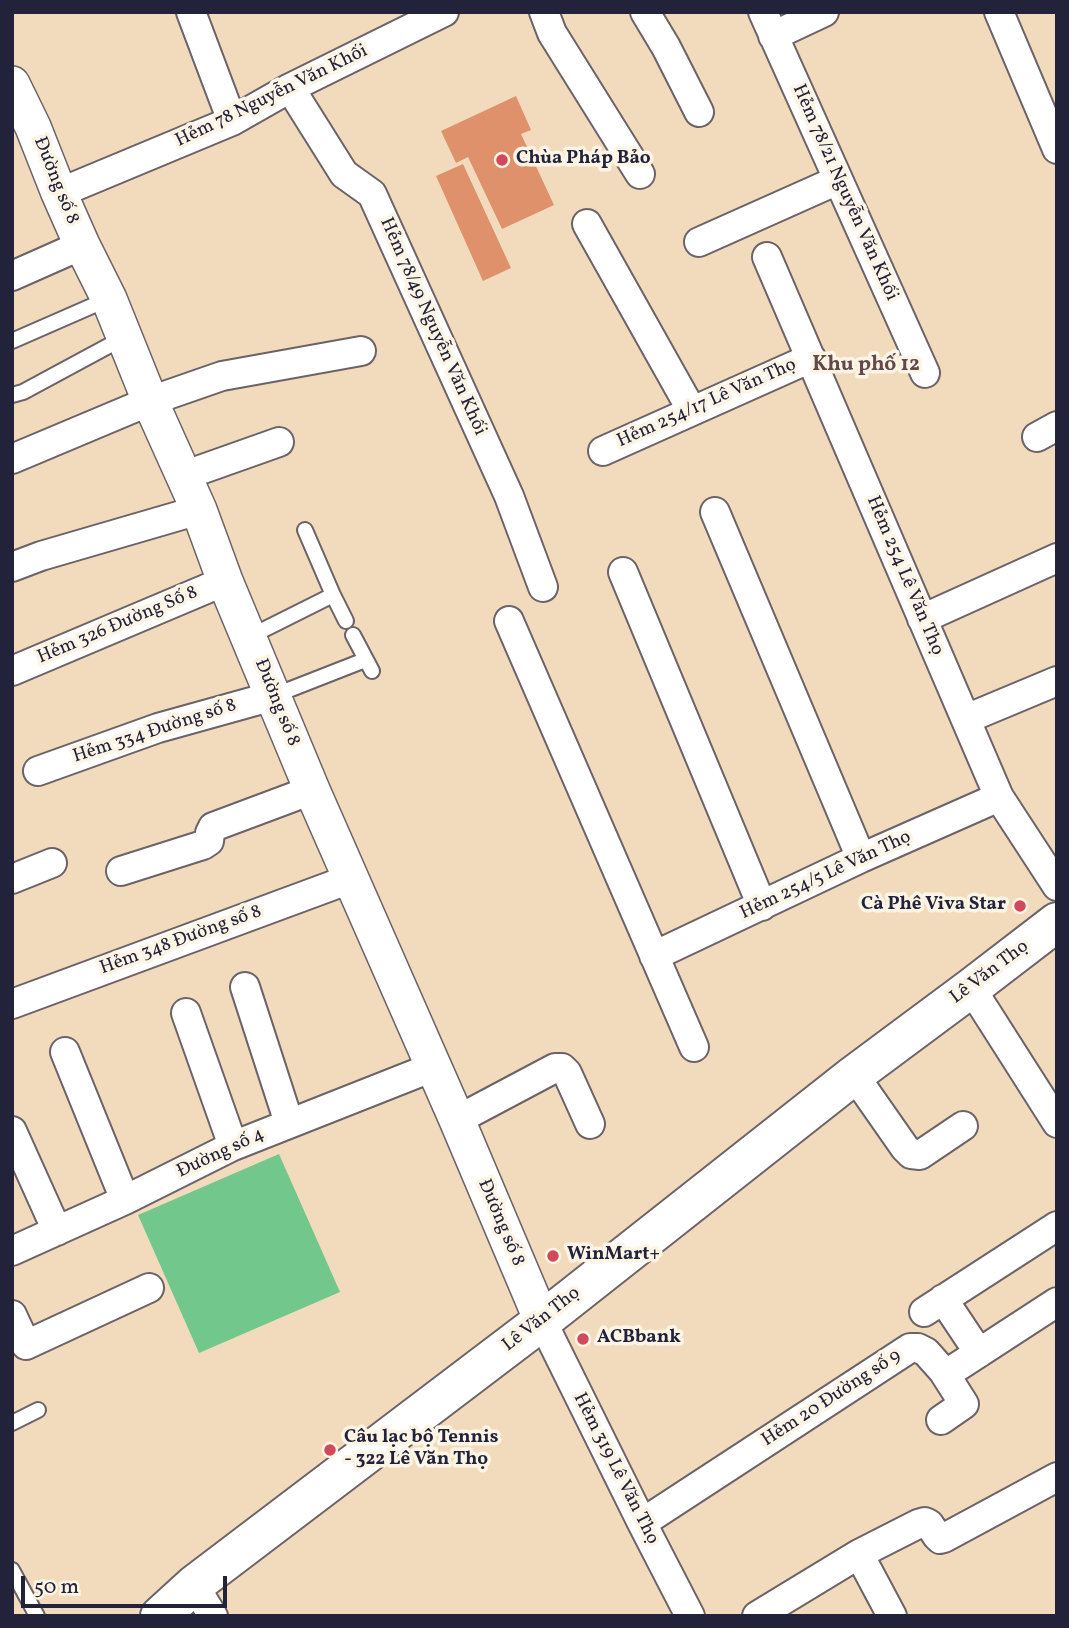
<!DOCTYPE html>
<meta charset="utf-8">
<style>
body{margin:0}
#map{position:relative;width:1069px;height:1628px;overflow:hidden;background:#f2dbbc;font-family:Vollkorn,serif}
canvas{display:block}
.frame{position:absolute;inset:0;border:14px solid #22223b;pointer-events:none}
.scale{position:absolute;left:21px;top:1576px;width:206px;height:32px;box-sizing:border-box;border:4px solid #22223b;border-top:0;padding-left:9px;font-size:21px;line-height:24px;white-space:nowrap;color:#22223b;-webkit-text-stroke:5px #fcf5e5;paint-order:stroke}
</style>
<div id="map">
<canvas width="1069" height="1628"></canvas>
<div class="frame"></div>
<div class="scale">50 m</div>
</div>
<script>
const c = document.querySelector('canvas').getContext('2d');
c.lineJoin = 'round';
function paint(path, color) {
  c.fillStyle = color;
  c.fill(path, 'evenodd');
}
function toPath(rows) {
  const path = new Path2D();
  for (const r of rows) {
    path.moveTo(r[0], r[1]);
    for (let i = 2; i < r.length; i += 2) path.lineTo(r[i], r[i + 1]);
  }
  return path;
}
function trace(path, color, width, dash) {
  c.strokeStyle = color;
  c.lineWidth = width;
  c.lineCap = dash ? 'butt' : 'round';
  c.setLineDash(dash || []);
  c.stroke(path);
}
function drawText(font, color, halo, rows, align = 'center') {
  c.font = font + ' Vollkorn,serif';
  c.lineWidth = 7;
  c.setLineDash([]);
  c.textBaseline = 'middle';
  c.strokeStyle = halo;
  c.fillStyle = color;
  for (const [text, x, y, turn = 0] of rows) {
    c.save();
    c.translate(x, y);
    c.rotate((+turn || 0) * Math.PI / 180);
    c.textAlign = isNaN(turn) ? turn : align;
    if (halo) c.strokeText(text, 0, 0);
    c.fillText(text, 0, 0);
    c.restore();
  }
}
paint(toPath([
 [279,1154,340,1292,199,1353,138,1215]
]), '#72c88c');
paint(toPath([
 [516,96,531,130,521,134,554,205,502,229,468,157,456,163,441,131],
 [463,164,511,268,483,281,436,176]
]), '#de916b');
const service = toPath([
 [12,341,108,299],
 [12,395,23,392,125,337],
 [305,530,333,595,346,621],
 [353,635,372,671],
 [249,637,333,595],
 [273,696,365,660],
 [12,1423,38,1410],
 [12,1570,37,1616]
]);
const minor = toPath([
 [191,12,232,121],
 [544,12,552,33,640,174],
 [645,12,666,47,699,112],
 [763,12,925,373],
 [999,12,1057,149],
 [773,36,824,12],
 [290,88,344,174,372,194,509,496,543,587],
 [59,193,232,121,290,88,444,12],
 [587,224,692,411],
 [699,242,838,180],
 [767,257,999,797,1057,886],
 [12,276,82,245],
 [1037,437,1057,426],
 [603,451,811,358],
 [12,459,150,401,222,376,361,351],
 [183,476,279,442],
 [715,512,861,858],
 [12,567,41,556,199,510],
 [623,572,762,906],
 [922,619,1057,558],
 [509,621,694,1047],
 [12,671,225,581],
 [966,719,1057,681],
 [38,771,158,728,273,696],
 [121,871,203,845,209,841,210,833,213,827,312,790],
 [12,879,52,863],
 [654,956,861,858,999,797],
 [245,987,289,1123],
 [971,988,1057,1123],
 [12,1004,350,879],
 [186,1013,233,1146],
 [65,1052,125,1200],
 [854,1075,905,1148,911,1154,920,1155,963,1126],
 [457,1120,555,1068,562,1068,567,1073,590,1124],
 [12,1131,57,1231],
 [12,1251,125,1200,233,1146,433,1067],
 [943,1299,979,1353],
 [924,1312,1057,1226],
 [12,1315,26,1345,149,1288],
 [542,1321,642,1523,690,1616],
 [941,1420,964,1404,943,1371],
 [642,1523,910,1348,918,1348,926,1352,943,1371,954,1369,1057,1302],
 [859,1554,892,1616],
 [194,1585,213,1616],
 [757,1616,859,1554,918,1524,925,1522,929,1524,937,1536,940,1539,944,1538,1057,1477]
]);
const tertiary = toPath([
 [12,84,33,127,59,193,82,245,109,299,150,401,199,510,225,581,312,790,457,1120,542,1321]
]);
const secondary = toPath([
 [160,1616,194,1585,542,1321,854,1075,971,988,1057,922]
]);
trace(service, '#6b6368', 18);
trace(minor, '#6b6368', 32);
trace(tertiary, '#6b6368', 38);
trace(secondary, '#6b6368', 42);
trace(service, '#fff', 14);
trace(minor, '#fff', 28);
trace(tertiary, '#fff', 35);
trace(secondary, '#fff', 38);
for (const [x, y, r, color] of [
 [502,160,7,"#d1495b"],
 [1020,906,7,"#d1495b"],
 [553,1256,7,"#d1495b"],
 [583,1339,7,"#d1495b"],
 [330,1450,7,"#d1495b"]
]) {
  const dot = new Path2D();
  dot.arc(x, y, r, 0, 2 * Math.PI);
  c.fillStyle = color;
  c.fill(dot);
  trace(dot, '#fcf5e5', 2.5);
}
drawText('19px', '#22223b', '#fcf5e5', [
 ["Hẻm 78 Nguyễn Văn Khối",272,97,-26],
 ["Đường số 8",55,181,68],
 ["Hẻm 78/21 Nguyễn Văn Khối",844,193,66],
 ["Hẻm 78/49 Nguyễn Văn Khối",432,327,66],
 ["Hẻm 254/17 Lê Văn Thọ",707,404,-24],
 ["Hẻm 254 Lê Văn Thọ",904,576,67],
 ["Hẻm 326 Đường Số 8",118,626,-23],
 ["Đường số 8",276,703,68],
 ["Hẻm 334 Đường số 8",155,732,-18],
 ["Hẻm 254/5 Lê Văn Thọ",826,876,-25],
 ["Hẻm 348 Đường số 8",181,941,-20],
 ["Lê Văn Thọ",990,973,-37],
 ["Đường số 4",221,1154,-25],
 ["Đường số 8",500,1223,67],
 ["Lê Văn Thọ",542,1320,-38],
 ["Hẻm 20 Đường số 9",832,1399,-33],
 ["Hẻm 319 Lê Văn Thọ",615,1469,63]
]);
drawText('bold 19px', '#22223b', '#fcf5e5', [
 ["Chùa Pháp Bảo",516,160],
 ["Cà Phê Viva Star",1006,906,"right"],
 ["WinMart+",567,1256],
 ["ACBbank",597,1339],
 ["Câu lạc bộ Tennis",344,1439],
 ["- 322 Lê Văn Thọ",344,1461]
], 'left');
drawText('bold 21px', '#64494c', '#fcf5e5', [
 ["Khu phố 12",866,366]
]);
</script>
